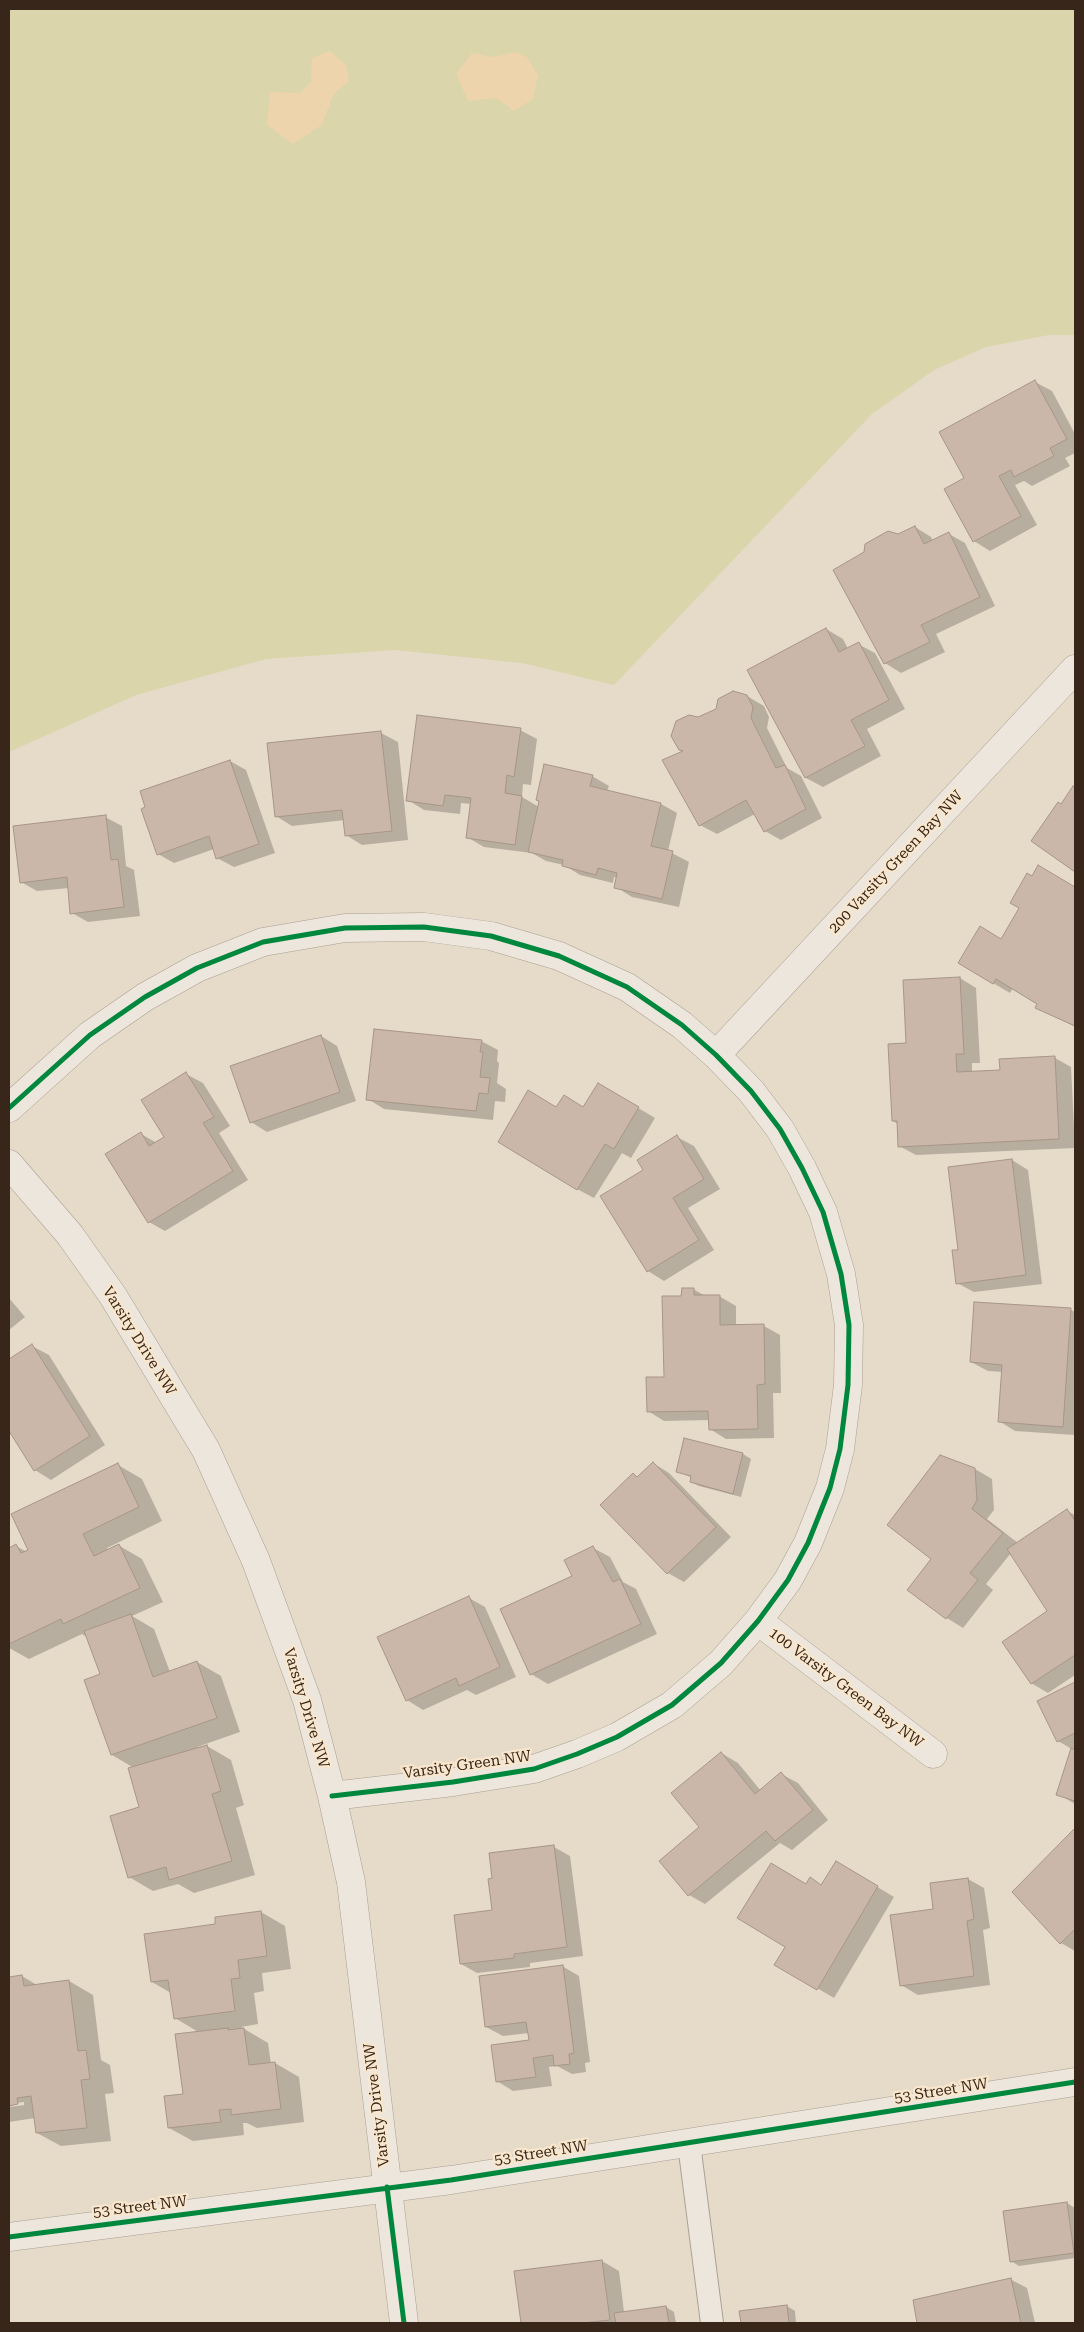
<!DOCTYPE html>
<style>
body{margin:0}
#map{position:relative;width:1084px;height:2332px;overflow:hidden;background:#e6dac9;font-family:"Roboto Serif",serif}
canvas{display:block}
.frame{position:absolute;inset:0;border:10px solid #39261a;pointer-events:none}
</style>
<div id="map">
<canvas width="1084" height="2332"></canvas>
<div class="frame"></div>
</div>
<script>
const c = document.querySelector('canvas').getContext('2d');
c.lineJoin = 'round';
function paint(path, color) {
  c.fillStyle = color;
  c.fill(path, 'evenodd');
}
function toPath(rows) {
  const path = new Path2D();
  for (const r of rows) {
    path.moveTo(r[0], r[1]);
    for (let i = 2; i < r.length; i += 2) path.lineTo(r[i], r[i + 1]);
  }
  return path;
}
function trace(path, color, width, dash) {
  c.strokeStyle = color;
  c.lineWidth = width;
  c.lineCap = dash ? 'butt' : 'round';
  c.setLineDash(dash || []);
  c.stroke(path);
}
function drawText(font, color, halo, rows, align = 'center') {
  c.font = font + ' "Roboto Serif",serif';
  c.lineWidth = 4.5;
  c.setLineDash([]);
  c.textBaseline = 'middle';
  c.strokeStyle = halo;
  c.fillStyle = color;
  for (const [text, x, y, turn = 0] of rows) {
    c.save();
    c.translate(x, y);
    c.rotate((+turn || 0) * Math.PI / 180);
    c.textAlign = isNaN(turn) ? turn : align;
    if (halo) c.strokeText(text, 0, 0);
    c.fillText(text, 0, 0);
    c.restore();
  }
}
paint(toPath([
 [9,9,1075,9,1075,335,1049,335,986,347,934,370,872,414,614,685,522,663,395,650,266,659,136,695,9,752]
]), '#dad5aa');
paint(toPath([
 [330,51,346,65,349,81,333,95,322,125,293,144,267,125,270,92,300,93,311,82,312,58],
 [516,52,528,58,538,76,533,99,514,111,496,98,468,101,456,74,472,53,493,57]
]), '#edd4ad');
paint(toPath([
 [1035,382,1052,391,1075,434,1075,453,1065,458,1070,466,1032,486,1024,481,1015,485,1037,525,990,551,974,541,965,479],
 [915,527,931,537,933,541,949,534,965,543,995,606,936,634,945,652,901,673,885,663,865,553],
 [826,629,843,639,848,649,858,644,875,653,905,709,867,729,881,756,823,787,806,778,749,670],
 [747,696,764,706,769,717,767,728,787,768,801,776,822,818,781,840,765,831,755,814,717,834,700,825,684,752,698,719],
 [520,730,537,739,531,785,523,784,522,797,539,807,592,776,609,786,607,791,661,804,677,813,668,851,689,862,679,907,632,897,616,887,617,878,614,877,613,883,580,875,564,865,546,861,532,853,484,847,467,837,471,804,461,803,460,814,424,810,408,800],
 [381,733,398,742,408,840,362,845,346,835,345,820,292,826,276,816],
 [230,761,246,770,275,853,234,867,217,858,214,849,174,863,158,854],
 [1073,788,1075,789,1075,869,1032,841],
 [105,817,122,826,126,866,134,870,140,916,88,922,72,913,69,888,37,891,21,882],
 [1039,867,1075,888,1075,1027,1037,1007,1039,1003,1013,988,1010,993,959,963,1001,940,1021,908],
 [960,978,976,988,980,1063,972,1063,972,1073,1001,1072,1055,1058,1071,1067,1075,1148,916,1155,899,1146,898,1124,893,1121,908,1044],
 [321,1036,337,1046,356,1101,267,1132,251,1122],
 [481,1041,498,1050,497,1061,499,1063,497,1083,506,1089,505,1102,495,1101,493,1120,384,1109,368,1099],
 [186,1074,203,1083,230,1126,219,1133,248,1180,165,1231,149,1222,141,1134,157,1143,166,1138],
 [615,1094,655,1118,631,1158,622,1153,594,1198,577,1189,557,1108,584,1108],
 [677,1137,694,1146,720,1189,688,1208,714,1250,664,1281,648,1271,644,1171],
 [1012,1160,1028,1170,1042,1284,974,1292,957,1283,960,1251],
 [693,1289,707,1297,719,1296,736,1306,736,1326,764,1326,780,1335,781,1393,773,1393,774,1438,726,1439,710,1429,710,1420,664,1421,648,1411,665,1378,682,1297],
 [9,1298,25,1317,9,1330],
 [1071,1310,1075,1312,1075,1435,1015,1431,999,1421,1003,1372,988,1371,971,1362],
 [32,1346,49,1355,105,1445,51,1480,35,1470,9,1429,9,1361],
 [685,1440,743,1454,751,1459,741,1497,699,1486,691,1482,692,1478,677,1471],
 [653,1463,669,1473,731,1537,684,1582,668,1573,633,1474,638,1477],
 [118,1465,142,1479,162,1521,107,1548,108,1550,118,1545,142,1559,163,1602,132,1616,154,1629,170,1672,197,1662,221,1676,240,1732,197,1747,198,1749,207,1746,231,1760,244,1805,236,1808,255,1875,194,1893,178,1884,153,1891,129,1877,141,1808,134,1768,112,1755,102,1675,88,1638,82,1634,29,1659,9,1648,9,1549,16,1546,27,1552],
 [975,1469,992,1479,994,1510,987,1519,1018,1543,1067,1511,1075,1515,1075,1675,1048,1693,1031,1683,1049,1612,1011,1553,986,1584,993,1590,963,1628,947,1618,933,1558],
 [593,1548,610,1557,623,1582,636,1589,657,1634,548,1684,531,1674,574,1576],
 [469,1598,485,1607,516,1677,476,1695,467,1690,423,1710,407,1700],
 [1075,1683,1075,1750,1073,1751,1075,1751,1075,1804,1058,1794,1072,1749,1058,1741,1038,1701],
 [721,1753,738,1763,761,1791,781,1774,798,1783,828,1820,792,1850,780,1843,705,1904,689,1895,701,1827],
 [1075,1830,1075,1951,1061,1943,1014,1892],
 [554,1847,570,1856,583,1956,530,1963,530,1967,477,1973,461,1964,493,1911],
 [836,1862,894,1897,834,1998,776,1964,787,1946,806,1885,822,1886],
 [968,1879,984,1888,990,1928,983,1930,990,1985,918,1995,901,1985,935,1910],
 [261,1912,285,1926,291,1969,262,1973,264,1991,254,1993,258,2024,241,2027,268,2043,271,2064,275,2063,299,2077,304,2122,257,2128,247,2123,243,2123,244,2135,193,2141,169,2128,184,2095,200,2033,175,2018,171,1993,152,1982,217,1925],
 [562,1966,579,1976,590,2062,585,2063,586,2072,572,2074,557,2066,549,2067,552,2086,513,2091,497,2081,530,2042,529,2033,503,2036,486,2027],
 [22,1976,37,1985,69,1981,93,1995,101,2060,110,2065,114,2093,105,2094,111,2141,61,2146,37,2133,35,2118,9,2122,9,2107,24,2105,24,2102,9,2104,9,1978],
 [1067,2203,1075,2208,1075,2258,1019,2266,1011,2261],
 [602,2261,619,2271,624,2312,666,2307,674,2312,676,2323,522,2323,516,2272],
 [1010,2279,1027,2288,1035,2323,919,2323,914,2301],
 [787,2306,795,2311,796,2323,742,2323,741,2312]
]), '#0003');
const building = toPath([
 [1035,380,1067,439,1050,448,1054,456,1014,477,1011,470,999,476,1021,516,973,542,944,489,964,478,939,432,1035,380],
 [915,526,924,544,949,532,980,597,921,625,930,642,884,664,833,570,864,552,865,544,888,531,898,534,915,526],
 [826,628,839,652,859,642,889,700,851,720,865,746,805,778,747,670,826,628],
 [733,691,747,695,753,707,751,718,776,768,785,765,806,809,764,832,746,800,699,826,662,760,683,751,679,750,671,736,676,721,689,715,698,717,716,709,718,699,733,691],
 [417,715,521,728,514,777,507,775,505,793,522,796,515,845,466,838,471,798,445,795,443,806,406,801,417,715],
 [381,731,392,831,345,836,342,810,275,817,267,743,381,731],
 [230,760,259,844,216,859,209,836,157,855,141,809,145,807,140,791,230,760],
 [544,764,593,775,590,786,661,803,651,846,673,851,662,899,614,888,617,873,598,868,596,875,562,866,563,860,528,852,539,801,536,800,544,764],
 [1073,786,1075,788,1075,872,1031,841,1058,802,1061,804,1073,786],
 [106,815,111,860,118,859,124,907,70,914,67,877,20,883,13,826,106,815],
 [1038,865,1075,887,1075,1026,1035,1008,1037,1004,996,979,993,984,958,963,980,926,1001,939,1019,908,1010,903,1027,873,1032,876,1038,865],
 [960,977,964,1054,956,1054,957,1072,1000,1070,999,1059,1055,1056,1059,1139,898,1147,897,1121,892,1121,888,1044,906,1043,903,980,960,977],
 [374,1029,482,1040,480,1052,483,1052,480,1077,490,1078,488,1094,479,1093,476,1111,366,1100,374,1029],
 [321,1035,340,1092,250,1123,230,1066,321,1035],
 [186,1072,214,1117,203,1123,233,1171,148,1223,105,1154,141,1132,149,1146,164,1137,141,1100,186,1072],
 [598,1083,639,1107,614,1149,605,1144,577,1190,498,1142,528,1090,556,1107,564,1095,583,1107,598,1083],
 [677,1135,704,1179,673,1198,699,1240,647,1272,600,1196,643,1170,637,1160,677,1135],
 [1012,1159,1026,1275,956,1284,952,1250,958,1250,948,1167,1012,1159],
 [682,1288,694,1288,694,1295,720,1295,720,1325,764,1324,765,1384,757,1385,758,1429,709,1430,708,1411,647,1412,646,1377,664,1377,662,1296,681,1296,682,1288],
 [974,1302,1071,1308,1063,1427,998,1422,1002,1365,970,1362,974,1302],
 [32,1344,90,1436,34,1471,9,1431,9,1359,32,1344],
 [684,1438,743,1453,733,1494,690,1482,691,1476,676,1472,684,1438],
 [940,1455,975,1468,977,1500,972,1509,1003,1533,970,1573,978,1580,946,1619,907,1590,931,1559,887,1525,940,1455],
 [653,1462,716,1527,667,1574,600,1505,633,1473,637,1477,653,1462],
 [118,1463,139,1507,83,1534,94,1556,119,1544,140,1588,63,1624,61,1619,9,1644,9,1548,16,1544,21,1553,28,1550,11,1514,118,1463],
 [1067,1509,1075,1521,1075,1655,1031,1684,1002,1642,1047,1611,1007,1549,1067,1509],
 [593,1546,613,1582,620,1579,641,1624,530,1675,500,1609,572,1576,564,1560,593,1546],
 [469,1596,500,1667,459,1686,456,1678,406,1701,377,1637,469,1596],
 [131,1614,153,1677,197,1661,217,1718,111,1755,84,1680,100,1674,84,1631,131,1614],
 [1075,1682,1075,1733,1057,1742,1037,1701,1075,1682],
 [207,1745,221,1791,212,1794,232,1861,169,1880,166,1867,128,1878,110,1816,139,1807,128,1768,207,1745],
 [1071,1748,1075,1750,1075,1801,1056,1795,1071,1748],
 [721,1752,755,1794,781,1772,813,1810,775,1841,766,1831,688,1896,659,1861,699,1827,671,1793,721,1752],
 [1075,1828,1075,1929,1060,1944,1012,1892,1075,1828],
 [554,1845,567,1947,514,1954,514,1958,460,1964,454,1915,492,1910,488,1879,492,1878,489,1853,554,1845],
 [836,1861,878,1886,817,1990,774,1965,785,1947,737,1918,771,1863,806,1884,810,1877,821,1885,836,1861],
 [968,1878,974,1919,967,1921,974,1976,900,1986,890,1915,933,1909,930,1883,968,1878],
 [261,1911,267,1956,238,1960,240,1978,231,1979,235,2011,174,2019,168,1980,151,1982,144,1934,215,1924,215,1917,261,1911],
 [563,1965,574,2053,569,2054,570,2064,554,2066,553,2055,533,2058,536,2077,496,2082,491,2045,529,2040,526,2022,485,2027,479,1976,563,1965],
 [22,1975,24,1986,69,1980,78,2051,86,2050,90,2079,81,2080,87,2128,36,2133,31,2096,17,2098,18,2104,9,2106,9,1977,22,1975],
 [228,2028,228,2030,244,2028,249,2065,275,2062,281,2109,231,2115,231,2109,219,2110,221,2122,168,2128,164,2096,183,2094,175,2034,228,2028],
 [1067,2202,1074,2253,1010,2262,1003,2211,1067,2202],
 [602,2260,610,2320,583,2323,521,2323,514,2271,602,2260],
 [1011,2278,1021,2323,917,2323,913,2300,1011,2278],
 [787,2305,789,2323,741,2323,739,2311,787,2305],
 [666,2306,669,2323,616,2323,614,2313,666,2306]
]);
paint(building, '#cab7a9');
trace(building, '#a69588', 1);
const service = toPath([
 [689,2144,712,2323]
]);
const minor = toPath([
 [716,1055,1075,669],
 [9,1108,90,1035,145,997,197,968,263,942,345,928,424,927,491,936,559,956,627,987,682,1025,716,1055,751,1091,780,1129,802,1168,823,1212,841,1274,849,1325,848,1385,840,1449,830,1488,808,1543,788,1580,758,1621,721,1663,672,1705,617,1737,577,1754,534,1769,453,1782,332,1796],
 [9,1164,70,1235,113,1296,206,1450,256,1561,307,1700,332,1796,351,1882,404,2323],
 [758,1621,933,1754]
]);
const tertiary = toPath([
 [9,2237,451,2180,1075,2082]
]);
trace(service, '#ab9f93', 24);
trace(minor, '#ab9f93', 29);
trace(tertiary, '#ab9f93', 29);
trace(service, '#ede6dc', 22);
trace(minor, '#ede6dc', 28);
trace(tertiary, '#ede6dc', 28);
trace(toPath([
 [9,1108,90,1035,145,997,197,968,263,942,345,928,424,927,491,936,559,956,627,987,682,1025,716,1055,751,1091,780,1129,802,1168,823,1212,841,1274,849,1325,848,1385,840,1449,830,1488,808,1543,788,1580,758,1621,721,1663,672,1705,617,1737,577,1754,534,1769,453,1782,332,1796],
 [387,2187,404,2323],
 [9,2237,451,2180,1075,2082]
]), '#00873e', 5);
drawText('15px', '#39261a', '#f9e7cd', [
 ["200 Varsity Green Bay NW",896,862,-47],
 ["Varsity Drive NW",139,1341,58],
 ["100 Varsity Green Bay NW",846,1688,37],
 ["Varsity Drive NW",306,1708,73],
 ["Varsity Green NW",467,1765,-8],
 ["53 Street NW",941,2091,-9],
 ["Varsity Drive NW",377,2105,-97],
 ["53 Street NW",541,2153,-9],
 ["53 Street NW",140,2207,-7]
]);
</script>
